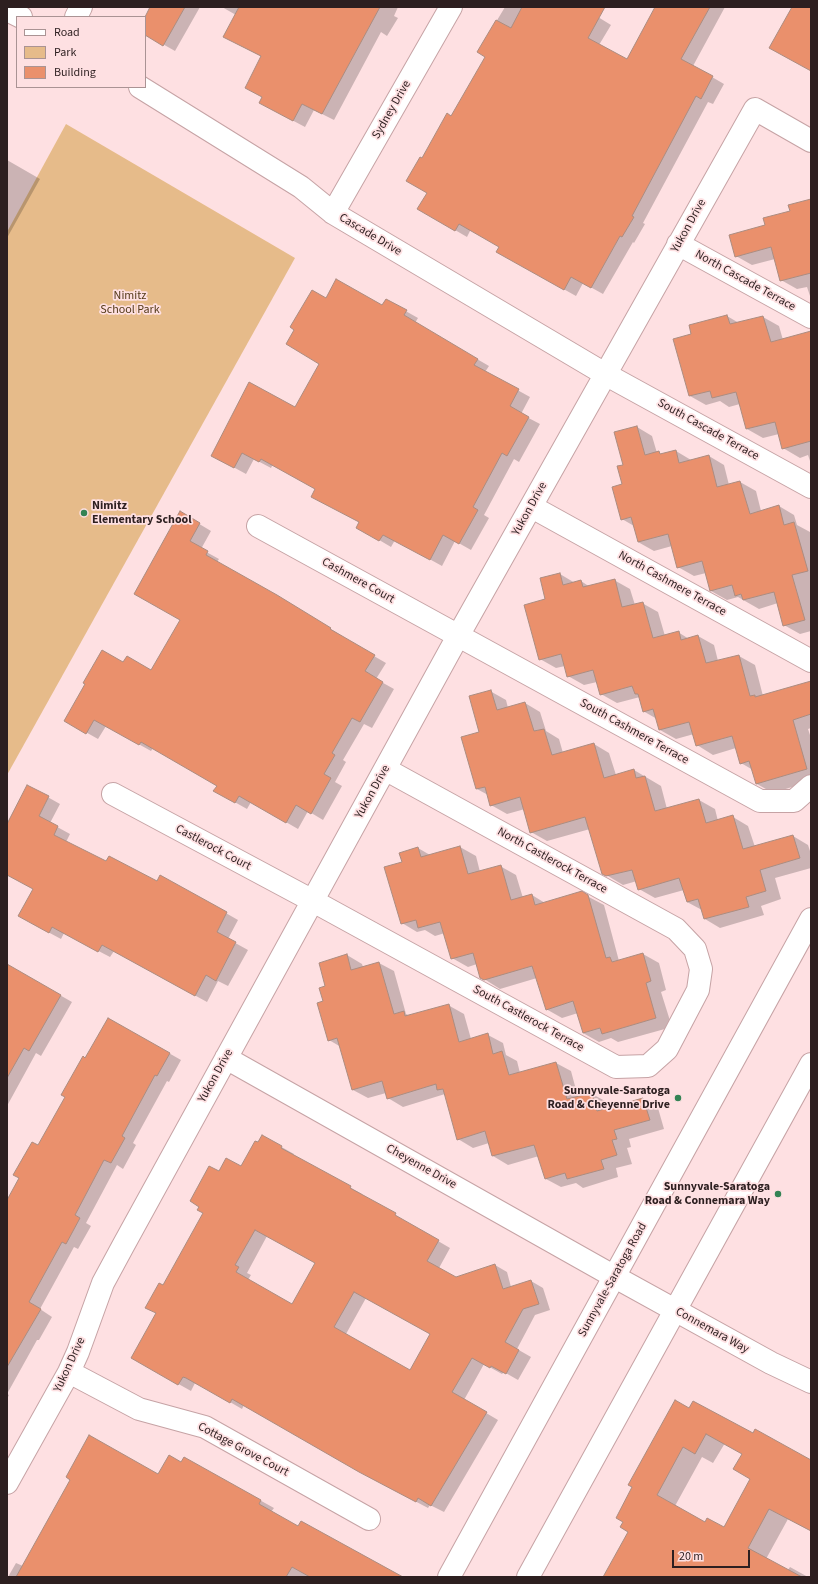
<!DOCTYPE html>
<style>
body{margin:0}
#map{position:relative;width:818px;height:1584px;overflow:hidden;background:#fee0e2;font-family:"Source Sans 3",sans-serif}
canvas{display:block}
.frame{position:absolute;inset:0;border:8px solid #2d1f20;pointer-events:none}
.legend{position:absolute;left:16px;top:16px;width:130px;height:72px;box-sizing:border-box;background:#fee0e2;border:1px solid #aa9394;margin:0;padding:5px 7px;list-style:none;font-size:12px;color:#2d1f20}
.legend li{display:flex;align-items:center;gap:8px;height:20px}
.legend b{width:20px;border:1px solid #aa9394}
.scale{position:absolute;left:672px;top:1550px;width:78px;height:18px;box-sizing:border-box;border:2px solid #2d1f20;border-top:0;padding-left:5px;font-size:12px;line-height:14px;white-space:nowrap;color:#2d1f20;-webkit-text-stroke:3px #fee0e2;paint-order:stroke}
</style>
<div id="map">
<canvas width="818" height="1584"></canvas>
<div class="frame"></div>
<ul class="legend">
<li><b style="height:5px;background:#fff"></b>Road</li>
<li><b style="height:11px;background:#e6bb8a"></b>Park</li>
<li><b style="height:11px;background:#ea906c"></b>Building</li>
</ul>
<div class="scale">20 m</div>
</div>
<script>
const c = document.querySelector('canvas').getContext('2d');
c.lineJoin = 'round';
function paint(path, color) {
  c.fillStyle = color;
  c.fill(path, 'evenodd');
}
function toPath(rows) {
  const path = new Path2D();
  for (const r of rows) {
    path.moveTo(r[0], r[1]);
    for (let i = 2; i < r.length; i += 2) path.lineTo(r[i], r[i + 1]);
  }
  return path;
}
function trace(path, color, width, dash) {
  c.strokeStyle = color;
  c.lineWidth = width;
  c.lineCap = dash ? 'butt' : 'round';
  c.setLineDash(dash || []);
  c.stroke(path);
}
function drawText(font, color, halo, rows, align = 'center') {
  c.font = font + ' "Source Sans 3",sans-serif';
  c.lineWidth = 3.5;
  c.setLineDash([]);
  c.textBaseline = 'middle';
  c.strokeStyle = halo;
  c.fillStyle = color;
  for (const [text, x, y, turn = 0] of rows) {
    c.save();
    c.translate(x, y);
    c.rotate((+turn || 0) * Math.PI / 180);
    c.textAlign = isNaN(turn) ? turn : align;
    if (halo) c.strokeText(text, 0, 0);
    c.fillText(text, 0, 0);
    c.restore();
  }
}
paint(toPath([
 [66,124,295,258,7,775,7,232]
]), '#e6bb8a');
paint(toPath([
 [152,7,200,7,175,51,145,34,145,19],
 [222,7,398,7,394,16,398,18,387,36,381,32,334,120,314,110,305,127,271,109,263,97,262,57,235,43,236,15],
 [505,7,602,7,598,17,611,25,599,45,627,61,656,8,654,7,725,7,693,66,724,84,713,104,708,102,643,223,645,224,634,243,633,242,603,294,583,283,576,296,497,252,500,246,471,229,467,237,419,209,429,192,422,159,451,117,487,57,478,52],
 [7,160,40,179,7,238],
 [811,200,811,299,807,287,797,289,781,280,775,259,752,265,736,256,766,226],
 [326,299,383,307,386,300,418,318,415,323,489,366,485,372,530,397,521,414,540,424,519,462,514,459,484,515,489,518,471,550,455,541,442,566,395,540,391,547,369,534,360,522,317,489,273,464,271,468,254,459,246,474,224,462,296,408,320,364],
 [727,316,739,323,763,317,779,326,783,340,811,367,811,464,808,455,800,458,783,448,779,434,763,438,747,429,740,404,729,407,720,401,706,405,690,396,692,335],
 [637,427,652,436,657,453,663,455,676,451,691,460,709,456,724,465,729,485,740,482,756,491,761,511,779,506,794,515,797,525,810,532,811,537,811,631,800,634,784,625,778,603,759,609,738,597,727,600,711,591,706,573,694,576,678,567,672,546,654,551,638,542,634,526,622,519,624,466],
 [181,513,211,531,201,549,219,559,217,562,289,603,342,636,341,637,386,663,376,679,394,689,372,728,364,724,343,760,346,762,335,782,342,786,323,820,308,811,298,829,251,802,247,809,215,791,218,785,153,748,151,751,106,726,98,739,66,721,124,664,151,672,182,620],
 [560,574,575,583,581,581,590,587,614,580,630,589,635,605,642,603,658,612,665,636,678,632,689,639,698,636,714,645,718,661,739,656,755,665,763,696,806,698,811,717,811,728,808,729,811,738,811,781,773,793,757,784,753,770,741,763,736,748,713,755,697,745,694,734,676,739,660,730,657,719,643,711,640,697,617,703,601,694,597,682,584,685,568,676,565,666,556,668,540,659,547,600],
 [490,691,506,700,508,708,525,703,540,712,546,731,559,739,563,753,594,744,609,753,616,775,634,770,661,786,667,809,699,800,715,809,718,821,733,817,748,826,755,847,793,836,808,845,811,854,811,868,775,878,781,899,761,906,764,915,720,928,705,919,702,910,687,902,684,890,655,898,639,889,637,881,623,885,603,873,590,829,547,841,531,832,525,809,507,814,491,805,488,795,477,789,481,732],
 [28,786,60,804,50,823,70,834,66,842,107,862,158,882,161,876,238,920,228,939,248,950,228,986,218,981,207,1002,114,951,110,957,64,933,61,939,31,923,34,889,7,875,7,826],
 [460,847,476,856,480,872,500,866,516,875,523,898,532,895,545,903,587,896,604,905,619,961,643,954,659,963,666,990,661,992,672,1027,618,1042,611,1038,599,1042,583,1033,578,1013,562,1018,546,1009,537,978,500,989,481,977,477,964,468,967,452,958,445,933,435,936,425,930,417,932,402,923,403,863,418,848,430,855],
 [347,955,362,964,363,967,379,963,394,971,406,1014,410,1016,448,1005,464,1014,471,1039,488,1035,503,1043,506,1055,517,1061,520,1073,556,1063,571,1071,578,1097,592,1094,607,1102,609,1109,643,1099,658,1108,664,1129,629,1139,631,1147,627,1148,632,1164,616,1168,618,1177,583,1188,576,1183,561,1187,546,1179,539,1156,508,1165,493,1156,489,1143,473,1148,458,1139,445,1094,403,1107,388,1098,386,1093,368,1098,353,1090,341,1047,329,1040,324,1002,327,986],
 [7,965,72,1002,41,1056,36,1053,7,1106],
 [109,1019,181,1060,169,1082,167,1081,133,1143,136,1145,123,1169,117,1165,86,1223,91,1226,78,1249,74,1247,40,1309,52,1317,39,1340,37,1340,7,1394,9,1395,7,1399,7,1202],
 [262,1136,294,1154,293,1155,362,1194,361,1196,450,1248,439,1268,456,1278,495,1265,507,1272,511,1287,531,1281,543,1288,550,1310,535,1315,517,1349,531,1357,518,1380,504,1372,502,1374,484,1364,464,1400,498,1420,444,1512,430,1505,428,1508,373,1479,244,1405,242,1409,199,1384,195,1383,191,1391,132,1358,157,1313,164,1286,205,1213,219,1173,242,1168],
 [267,1236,316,1263,292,1305,248,1280,251,1275,247,1273],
 [366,1298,431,1334,410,1371,346,1334],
 [690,1409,753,1435,811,1461,811,1531,788,1519,766,1559,788,1570,790,1567,808,1577,604,1577,629,1531],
 [725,1443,743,1453,751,1479,724,1529,706,1523,675,1506,702,1457,713,1463],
 [184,1458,274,1508,271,1512,298,1527,401,1577,8,1577,16,1563,23,1566,159,1476,181,1463]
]), '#0003');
const building = toPath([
 [150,7,185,7,163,46,145,35,145,17,150,7],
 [239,7,380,7,322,114,302,104,293,121,259,103,262,97,245,88,261,56,223,37,239,7],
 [522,7,605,7,588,38,627,59,655,7,710,7,681,59,713,76,701,99,696,96,632,216,634,217,622,237,620,236,591,288,571,277,564,290,496,252,499,247,459,224,455,231,417,209,427,193,406,181,420,157,422,158,447,113,451,116,485,57,477,52,496,20,511,28,522,7],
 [792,7,811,7,811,71,769,48,792,7],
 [811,199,811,273,780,281,771,247,735,257,729,235,765,225,763,218,790,211,788,205,811,199],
 [336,279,382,305,386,299,407,310,404,315,478,359,474,365,519,389,510,406,529,417,507,456,502,453,473,507,478,510,459,544,443,535,430,560,383,535,379,541,356,528,359,522,311,497,315,489,261,459,259,462,242,453,234,468,211,456,249,382,295,407,319,364,286,344,294,330,290,327,312,290,326,298,336,279],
 [727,315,730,324,763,316,771,342,811,331,811,441,782,449,775,422,746,429,736,392,712,398,710,391,689,396,673,339,691,334,689,325,727,315],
 [637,426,645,455,659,451,660,454,676,450,679,463,709,455,717,487,740,481,750,514,779,505,784,525,794,522,808,571,792,575,805,620,783,626,774,592,743,600,741,594,735,596,732,585,710,591,702,561,677,568,668,534,638,542,631,517,621,520,612,487,622,484,617,466,623,465,614,432,637,426],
 [180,511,200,523,190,541,208,551,206,555,277,595,331,628,330,629,375,655,365,671,383,682,360,722,352,718,332,753,335,755,324,774,331,778,311,814,296,805,286,823,239,796,235,803,213,791,217,786,141,742,139,745,94,720,86,734,64,721,85,684,83,683,102,650,123,662,127,656,151,670,180,620,134,594,180,511],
 [560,573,563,585,581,580,583,587,615,579,622,607,643,602,653,638,679,631,681,640,698,635,706,663,739,655,750,696,755,695,755,697,811,681,811,714,793,720,807,769,756,784,749,761,740,764,732,736,696,746,689,722,659,730,653,709,643,712,638,694,635,694,632,686,600,695,593,670,567,677,561,654,539,660,524,605,545,599,540,578,560,573],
 [491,690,497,710,525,702,534,731,544,729,552,755,594,743,604,778,634,769,636,778,645,776,655,811,699,799,706,823,733,815,743,849,793,835,800,858,760,870,766,891,746,897,749,907,704,919,698,899,687,902,679,878,638,890,632,870,606,876,602,874,585,817,530,833,520,797,490,806,485,787,476,789,461,737,479,732,469,696,491,690],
 [27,785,49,796,39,816,58,826,54,835,106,861,109,856,157,881,160,875,227,912,217,932,236,942,216,981,206,975,195,996,102,945,98,952,52,927,49,933,18,916,33,889,7,875,7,824,27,785],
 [460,846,468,874,501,865,511,900,532,894,535,905,582,891,588,895,606,958,610,957,612,962,643,953,651,981,646,983,656,1018,602,1034,600,1028,583,1033,573,1001,546,1010,532,966,484,980,480,978,473,953,451,959,440,922,418,928,416,920,401,924,384,867,402,862,399,853,418,847,421,857,460,846],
 [347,954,351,970,379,962,394,1014,404,1011,405,1016,449,1004,459,1042,488,1033,493,1054,502,1051,509,1075,556,1062,567,1099,592,1093,597,1111,643,1098,650,1120,614,1130,617,1139,612,1140,617,1155,601,1160,604,1169,567,1179,565,1173,545,1179,534,1145,492,1156,485,1131,457,1140,443,1089,437,1090,436,1084,387,1099,382,1081,352,1090,337,1038,328,1041,317,1003,323,1001,319,988,325,986,319,963,347,954],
 [7,964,61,995,29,1051,24,1048,7,1078,7,964],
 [108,1018,170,1053,157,1076,155,1075,122,1136,125,1138,111,1163,104,1160,75,1215,80,1218,66,1244,62,1242,29,1302,41,1309,7,1367,7,1200,19,1178,13,1175,32,1142,38,1145,65,1097,61,1095,83,1056,85,1058,108,1018],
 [262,1135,282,1146,281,1148,351,1186,350,1188,396,1213,395,1215,439,1240,427,1261,456,1277,495,1264,503,1289,531,1280,539,1304,523,1309,505,1342,519,1350,506,1374,491,1366,490,1368,472,1358,452,1392,487,1412,431,1506,418,1498,416,1502,359,1472,232,1399,230,1403,186,1378,183,1377,178,1385,131,1358,156,1313,145,1308,159,1283,163,1285,203,1213,197,1210,199,1207,190,1201,209,1166,219,1171,226,1158,241,1166,255,1141,258,1142,262,1135],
 [255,1230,315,1263,292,1304,236,1272,239,1267,235,1265,255,1230],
 [354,1292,430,1334,410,1370,334,1327,354,1292],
 [675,1400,689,1408,693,1401,753,1433,755,1429,811,1460,811,1531,769,1509,748,1548,802,1577,603,1577,628,1532,620,1527,623,1522,616,1518,632,1487,628,1485,675,1400],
 [706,1434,742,1454,733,1469,750,1479,724,1527,707,1518,705,1522,657,1495,683,1447,695,1454,706,1434],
 [89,1435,158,1474,169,1455,181,1462,184,1457,261,1500,259,1504,298,1526,301,1521,403,1577,310,1577,292,1567,286,1577,16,1577,70,1480,66,1477,89,1435]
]);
paint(building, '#ea906c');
trace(building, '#ab8c80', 1);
const minor = toPath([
 [7,10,21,17],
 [76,17,81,7],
 [140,87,301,187,333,213,605,374,811,487],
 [333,213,451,7],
 [678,244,811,317],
 [532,507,811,661],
 [258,526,760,801,794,801,811,786],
 [113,794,313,901,616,1067,648,1066,667,1049,698,990,701,969,695,949,676,929,385,769],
 [226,1058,615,1277,771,1363,811,1382],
 [69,1372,139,1409,205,1427,369,1519],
 [7,1483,69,1372,78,1352,103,1283,123,1246,458,636,755,109,811,141]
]);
const primary = toPath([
 [449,1577,811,919],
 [528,1577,811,1064]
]);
trace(minor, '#c6a3a5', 24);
trace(primary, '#c6a3a5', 24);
trace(minor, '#fff', 22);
trace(primary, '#fff', 22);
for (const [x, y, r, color] of [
 [84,513,4,"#348354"],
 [678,1098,4,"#348354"],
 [778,1194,4,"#348354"]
]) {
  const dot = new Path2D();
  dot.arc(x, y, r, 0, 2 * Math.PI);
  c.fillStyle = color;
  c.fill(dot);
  trace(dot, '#fee0e2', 1.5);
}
drawText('12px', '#2d1f20', '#fee0e2', [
 ["Sydney Drive",392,110,-60],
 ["Yukon Drive",689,226,-61],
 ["Cascade Drive",370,235,31],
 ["North Cascade Terrace",745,281,29],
 ["South Cascade Terrace",708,430,29],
 ["Yukon Drive",530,509,-61],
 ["Cashmere Court",358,581,29],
 ["North Cashmere Terrace",672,584,29],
 ["South Cashmere Terrace",634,732,29],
 ["Yukon Drive",373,792,-61],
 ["Castlerock Court",213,848,28],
 ["North Castlerock Terrace",552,861,29],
 ["South Castlerock Terrace",528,1019,29],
 ["Yukon Drive",216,1076,-61],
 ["Cheyenne Drive",421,1167,29],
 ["Sunnyvale-Saratoga Road",613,1280,-61],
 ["Connemara Way",712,1331,29],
 ["Yukon Drive",70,1365,-65],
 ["Cottage Grove Court",243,1450,28]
]);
drawText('12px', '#543a19', '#fee0e2', [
 ["Nimitz",130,296],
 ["School Park",130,310]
]);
drawText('bold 12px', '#2d1f20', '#fee0e2', [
 ["Nimitz",92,506,"left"],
 ["Elementary School",92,520,"left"],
 ["Sunnyvale-Saratoga",670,1091],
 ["Road & Cheyenne Drive",670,1105],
 ["Sunnyvale-Saratoga",770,1187],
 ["Road & Connemara Way",770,1201]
], 'right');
</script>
